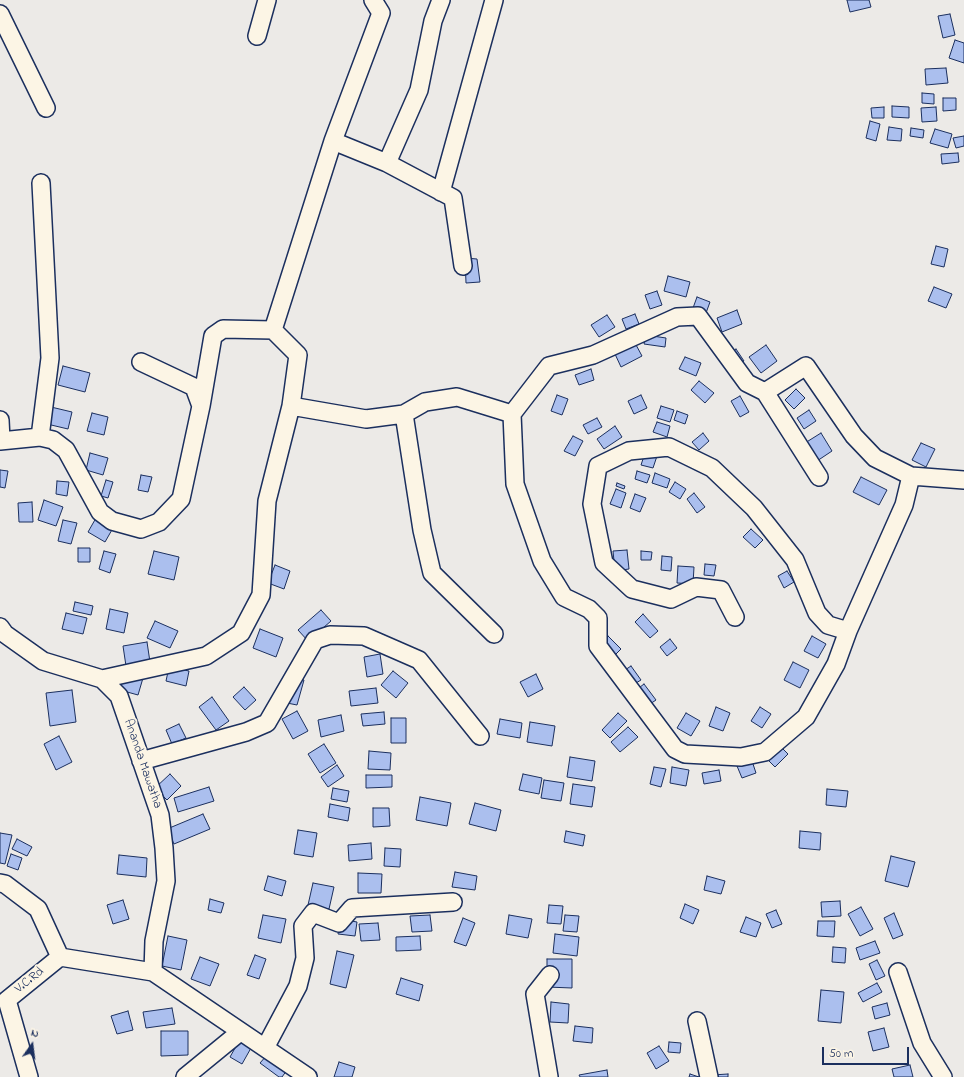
<!DOCTYPE html>
<style>
body{margin:0}
#map{position:relative;width:964px;height:1077px;overflow:hidden;background:#eceae7;font-family:"Indie Flower",sans-serif}
canvas{display:block}
.north{position:absolute;left:12px;top:1025px;width:40px;height:40px;-webkit-text-stroke:3px #fcf5e5;paint-order:stroke;rotate:14deg;font-size:11px;font-weight:700;line-height:16px;text-align:center;color:#1b2f5e}
.north::after{content:'';display:block;margin:auto;width:14px;height:18px;background:#1b2f5e;clip-path:polygon(50% 0,100% 100%,50% 72%,0 100%)}
.scale{position:absolute;left:822px;top:1047px;width:87px;height:18px;box-sizing:border-box;border:2px solid #1b2f5e;border-top:0;padding-left:5px;font-size:12px;line-height:14px;white-space:nowrap;color:#1b2f5e;-webkit-text-stroke:3px #fcf5e5;paint-order:stroke}
</style>
<div id="map">
<canvas width="964" height="1077"></canvas>
<div class="north">N</div>
<div class="scale">50 m</div>
</div>
<script>
const c = document.querySelector('canvas').getContext('2d');
c.lineJoin = 'round';
function paint(path, color) {
  c.fillStyle = color;
  c.fill(path, 'evenodd');
}
function toPath(rows) {
  const path = new Path2D();
  for (const r of rows) {
    path.moveTo(r[0], r[1]);
    for (let i = 2; i < r.length; i += 2) path.lineTo(r[i], r[i + 1]);
  }
  return path;
}
function trace(path, color, width, dash) {
  c.strokeStyle = color;
  c.lineWidth = width;
  c.lineCap = dash ? 'butt' : 'round';
  c.setLineDash(dash || []);
  c.stroke(path);
}
function drawText(font, color, halo, rows, align = 'center') {
  c.font = font + ' "Indie Flower",sans-serif';
  c.lineWidth = 4;
  c.setLineDash([]);
  c.textBaseline = 'middle';
  c.strokeStyle = halo;
  c.fillStyle = color;
  for (const [text, x, y, turn = 0] of rows) {
    c.save();
    c.translate(x, y);
    c.rotate((+turn || 0) * Math.PI / 180);
    c.textAlign = isNaN(turn) ? turn : align;
    if (halo) c.strokeText(text, 0, 0);
    c.fillText(text, 0, 0);
    c.restore();
  }
}
const building = toPath([
 [847,0,869,0,871,7,850,12,847,0],
 [950,14,955,35,943,38,938,16,950,14],
 [955,40,964,43,964,63,949,58,955,40],
 [946,68,948,83,926,85,925,69,946,68],
 [922,93,934,94,934,104,922,103,922,93],
 [943,98,956,98,956,110,943,111,943,98],
 [892,106,909,107,909,118,892,117,892,106],
 [884,107,884,118,872,118,871,108,884,107],
 [936,107,937,121,922,122,921,108,936,107],
 [870,121,880,124,876,141,866,138,870,121],
 [889,127,902,129,901,141,887,140,889,127],
 [911,128,924,130,923,138,910,136,911,128],
 [935,129,952,134,948,148,930,143,935,129],
 [964,136,964,146,956,148,953,138,964,136],
 [958,153,959,162,942,164,941,154,958,153],
 [936,246,948,249,944,267,931,264,936,246],
 [465,258,477,259,480,282,466,283,465,258],
 [668,276,690,282,686,297,664,291,668,276],
 [934,287,952,294,946,308,928,301,934,287],
 [657,291,662,305,650,309,645,295,657,291],
 [697,297,710,302,706,313,693,308,697,297],
 [737,310,742,324,722,332,717,318,737,310],
 [635,314,639,324,626,329,622,319,635,314],
 [607,315,615,327,599,337,591,325,607,315],
 [646,335,666,338,665,347,644,344,646,335],
 [635,343,642,356,621,367,615,354,635,343],
 [766,345,777,361,761,373,749,357,766,345],
 [736,349,744,361,735,368,726,357,736,349],
 [685,357,701,363,696,376,679,369,685,357],
 [63,366,90,373,85,392,58,385,63,366],
 [591,369,594,380,579,385,575,375,591,369],
 [699,381,714,393,705,403,691,390,699,381],
 [796,389,805,398,794,409,785,400,796,389],
 [557,395,568,399,562,415,551,411,557,395],
 [641,395,647,408,634,414,628,401,641,395],
 [740,396,749,412,740,417,731,401,740,396],
 [661,406,674,410,670,422,657,418,661,406],
 [51,407,72,412,68,429,47,424,51,407],
 [809,410,816,421,804,429,797,418,809,410],
 [677,411,688,415,685,424,674,420,677,411],
 [92,413,108,417,104,435,87,431,92,413],
 [597,418,602,427,588,434,583,425,597,418],
 [657,422,670,426,667,437,653,432,657,422],
 [615,426,622,437,604,449,597,439,615,426],
 [703,433,709,441,699,450,692,442,703,433],
 [821,433,832,451,817,461,805,443,821,433],
 [573,436,583,441,575,456,564,451,573,436],
 [921,443,935,449,926,467,912,460,921,443],
 [90,453,108,458,103,475,86,470,90,453],
 [645,453,657,456,653,468,641,465,645,453],
 [0,470,8,471,5,488,0,487,0,470],
 [637,471,650,475,647,483,635,479,637,471],
 [655,473,670,479,667,488,652,483,655,473],
 [141,475,152,477,148,492,138,490,141,475],
 [861,477,887,490,879,505,853,492,861,477],
 [106,480,113,482,108,498,101,496,106,480],
 [57,481,69,482,67,496,56,494,57,481],
 [675,482,686,489,680,499,669,492,675,482],
 [617,483,625,486,624,489,616,486,617,483],
 [616,489,626,493,621,508,610,504,616,489],
 [694,493,705,507,697,513,687,499,694,493],
 [635,494,646,498,640,512,630,508,635,494],
 [44,500,63,507,56,526,38,520,44,500],
 [32,502,33,522,19,522,18,503,32,502],
 [96,518,113,528,105,542,88,532,96,518],
 [63,520,77,523,71,544,58,541,63,520],
 [751,529,763,540,755,548,743,537,751,529],
 [78,548,90,548,90,562,78,562,78,548],
 [627,550,629,569,615,571,613,551,627,550],
 [104,551,116,554,110,573,99,569,104,551],
 [154,551,179,557,174,580,148,574,154,551],
 [641,551,652,552,651,560,641,560,641,551],
 [662,556,672,557,671,571,661,570,662,556],
 [705,564,716,565,714,576,704,575,705,564],
 [275,565,290,571,284,589,268,583,275,565],
 [678,566,694,567,693,584,677,583,678,566],
 [787,571,794,582,784,588,778,576,787,571],
 [75,602,93,606,91,615,73,611,75,602],
 [110,609,128,613,124,633,106,629,110,609],
 [321,610,331,621,308,641,298,630,321,610],
 [66,613,87,618,83,634,62,629,66,613],
 [643,614,658,631,650,638,635,622,643,614],
 [155,621,178,631,170,648,147,638,155,621],
 [260,629,283,638,276,657,253,648,260,629],
 [608,636,621,649,614,656,600,643,608,636],
 [812,636,826,644,818,658,804,651,812,636],
 [670,639,677,648,667,656,660,647,670,639],
 [147,642,150,662,126,666,123,646,147,642],
 [380,654,383,674,367,677,364,657,380,654],
 [793,662,809,670,800,688,784,680,793,662],
 [631,666,641,680,631,686,622,672,631,666],
 [169,667,189,671,186,686,166,681,169,667],
 [393,671,408,683,396,698,381,685,393,671],
 [124,673,143,678,138,695,120,690,124,673],
 [536,674,543,689,528,697,520,682,536,674],
 [289,676,304,680,297,705,282,702,289,676],
 [644,684,656,700,647,706,635,691,644,684],
 [244,687,256,700,245,710,233,697,244,687],
 [376,688,378,703,351,706,349,691,376,688],
 [72,690,76,722,50,726,46,693,72,690],
 [212,697,229,721,216,730,199,707,212,697],
 [716,707,730,713,723,731,709,726,716,707],
 [760,707,771,714,762,728,751,721,760,707],
 [297,711,308,731,293,739,282,719,297,711],
 [384,712,385,724,363,726,361,714,384,712],
 [618,713,627,721,610,738,602,730,618,713],
 [686,713,700,721,691,736,677,728,686,713],
 [341,715,344,731,321,737,318,720,341,715],
 [391,718,406,718,406,743,391,743,391,718],
 [500,719,522,723,520,738,497,734,500,719],
 [530,722,555,726,552,746,527,742,530,722],
 [179,724,186,738,172,744,166,730,179,724],
 [628,727,638,737,620,752,611,742,628,727],
 [59,736,72,762,56,770,44,744,59,736],
 [324,744,336,763,320,773,308,754,324,744],
 [780,746,788,754,775,767,767,759,780,746],
 [369,751,391,753,390,770,368,769,369,751],
 [570,757,595,761,592,781,567,777,570,757],
 [752,761,756,773,742,778,737,766,752,761],
 [337,765,344,776,328,787,321,777,337,765],
 [654,767,666,769,661,787,650,784,654,767],
 [672,767,689,770,686,786,670,783,672,767],
 [719,770,721,781,704,784,702,773,719,770],
 [170,774,181,786,167,800,155,788,170,774],
 [523,774,542,778,539,794,519,790,523,774],
 [366,775,392,775,392,787,366,788,366,775],
 [544,780,564,783,561,801,541,798,544,780],
 [573,784,595,787,592,807,570,804,573,784],
 [209,787,214,801,178,812,174,798,209,787],
 [333,788,349,791,347,802,331,799,333,788],
 [827,789,848,791,846,807,826,805,827,789],
 [420,797,451,803,447,826,416,820,420,797],
 [475,803,501,810,496,831,469,824,475,803],
 [330,804,350,808,348,821,328,817,330,804],
 [373,808,389,808,390,826,373,827,373,808],
 [203,814,210,829,174,844,167,829,203,814],
 [298,830,317,833,313,857,294,854,298,830],
 [566,831,585,835,583,846,564,842,566,831],
 [800,831,821,833,820,850,799,848,800,831],
 [0,833,12,835,5,864,0,863,0,833],
 [17,839,32,847,27,856,12,849,17,839],
 [371,843,372,859,349,861,348,845,371,843],
 [385,848,401,849,400,867,384,866,385,848],
 [11,854,22,858,18,870,7,866,11,854],
 [119,855,147,858,146,877,117,874,119,855],
 [891,856,915,862,908,887,885,881,891,856],
 [455,872,477,876,475,890,452,887,455,872],
 [358,873,382,874,381,893,358,893,358,873],
 [268,876,286,881,282,896,264,890,268,876],
 [707,876,725,881,721,894,704,890,707,876],
 [313,883,334,887,329,909,308,905,313,883],
 [210,899,224,903,221,913,208,910,210,899],
 [123,900,129,919,113,924,107,905,123,900],
 [840,901,841,916,822,917,821,902,840,901],
 [685,904,699,910,693,924,680,918,685,904],
 [549,905,563,906,561,924,547,923,549,905],
 [861,907,873,929,860,936,848,914,861,907],
 [776,910,782,924,772,928,766,914,776,910],
 [894,913,903,935,893,939,884,918,894,913],
 [263,915,286,919,281,943,258,938,263,915],
 [430,915,432,931,412,932,410,916,430,915],
 [509,915,532,919,528,938,506,934,509,915],
 [565,915,579,916,577,932,563,931,565,915],
 [746,917,761,923,756,937,740,932,746,917],
 [463,918,475,923,466,946,454,942,463,918],
 [340,919,357,922,355,936,338,934,340,919],
 [818,921,835,921,834,937,817,936,818,921],
 [378,923,380,940,361,941,359,924,378,923],
 [555,934,579,937,577,956,553,953,555,934],
 [168,936,187,940,181,970,162,966,168,936],
 [420,936,421,950,396,951,396,937,420,936],
 [875,941,880,953,860,960,856,948,875,941],
 [833,947,846,948,845,963,832,962,833,947],
 [337,951,354,955,346,988,330,984,337,951],
 [255,955,266,959,259,979,247,975,255,955],
 [200,957,219,964,210,986,191,979,200,957],
 [547,959,572,959,572,988,547,987,547,959],
 [877,960,885,976,876,980,869,964,877,960],
 [401,978,423,985,419,1001,396,994,401,978],
 [877,983,882,992,863,1002,858,993,877,983],
 [821,990,844,992,841,1023,818,1021,821,990],
 [551,1002,569,1004,568,1023,550,1022,551,1002],
 [887,1003,890,1015,875,1019,872,1007,887,1003],
 [172,1008,175,1024,146,1028,143,1012,172,1008],
 [128,1011,133,1030,117,1034,111,1016,128,1011],
 [575,1026,593,1028,592,1043,573,1041,575,1026],
 [884,1028,889,1047,873,1051,868,1032,884,1028],
 [161,1031,188,1031,188,1055,161,1056,161,1031],
 [239,1041,251,1048,242,1064,230,1057,239,1041],
 [669,1042,681,1043,680,1053,668,1052,669,1042],
 [659,1046,669,1061,656,1069,647,1053,659,1046],
 [267,1055,287,1070,282,1077,279,1077,260,1063,267,1055],
 [339,1062,355,1067,352,1077,334,1077,339,1062],
 [910,1065,913,1077,894,1077,892,1069,910,1065],
 [607,1070,608,1077,580,1077,579,1075,607,1070],
 [690,1074,699,1077,689,1077,690,1074],
 [728,1074,728,1077,712,1077,712,1075,728,1074]
]);
paint(building, '#abbfee');
trace(building, '#1b2f5e', 1);
const minor = toPath([
 [0,14,46,108],
 [257,36,267,0],
 [333,141,387,163,419,90,433,21,441,0],
 [387,163,453,198,463,266],
 [441,192,494,0],
 [141,362,194,387,201,406],
 [765,392,819,477],
 [291,406,366,419,404,414,425,402,457,397,512,414,515,484,542,561,564,597,589,609,598,618,598,646,675,749,685,754,741,757,765,752,806,717,836,664,848,631,904,505,911,476],
 [404,414,422,530,432,573,494,634],
 [512,414,549,366,593,355,677,317,698,316,747,383,765,392,806,366,854,436,875,458,911,476,964,480],
 [0,420,1,440],
 [40,437,50,358,41,183],
 [0,441,40,437,53,440,66,450,100,512,112,521,141,529,159,522,181,499,201,406,213,336,223,329,273,330,333,141,381,13,373,0],
 [735,617,721,590,696,587,671,599,632,589,604,563,592,504,598,466,629,451,669,447,712,468,754,508,795,560,817,613,828,625,848,631],
 [0,627,5,634,43,661,102,679,119,696,160,815,164,848,166,881,154,941,153,972],
 [102,679,206,656,241,633,261,595,267,501,291,406,298,355,273,330],
 [141,761,246,732,267,723,315,640,330,635,364,636,419,660,480,736],
 [0,883,5,884,38,909,60,957,153,972,308,1077],
 [898,972,922,1043,943,1077],
 [697,1021,709,1077],
 [265,1048,298,986,305,958,303,926,313,913,339,923,352,908,453,902],
 [29,1077,7,1000,60,957],
 [185,1077,240,1032],
 [549,1077,535,994,550,975]
]);
trace(minor, '#1b2f5e', 20);
trace(minor, '#fcf5e5', 17);
drawText('13px', '#1b2f5e', '#fcf5e5', [
 ["Ananda Mawatha",142,764,71],
 ["V.C.Rd",30,981,-39]
]);
</script>
